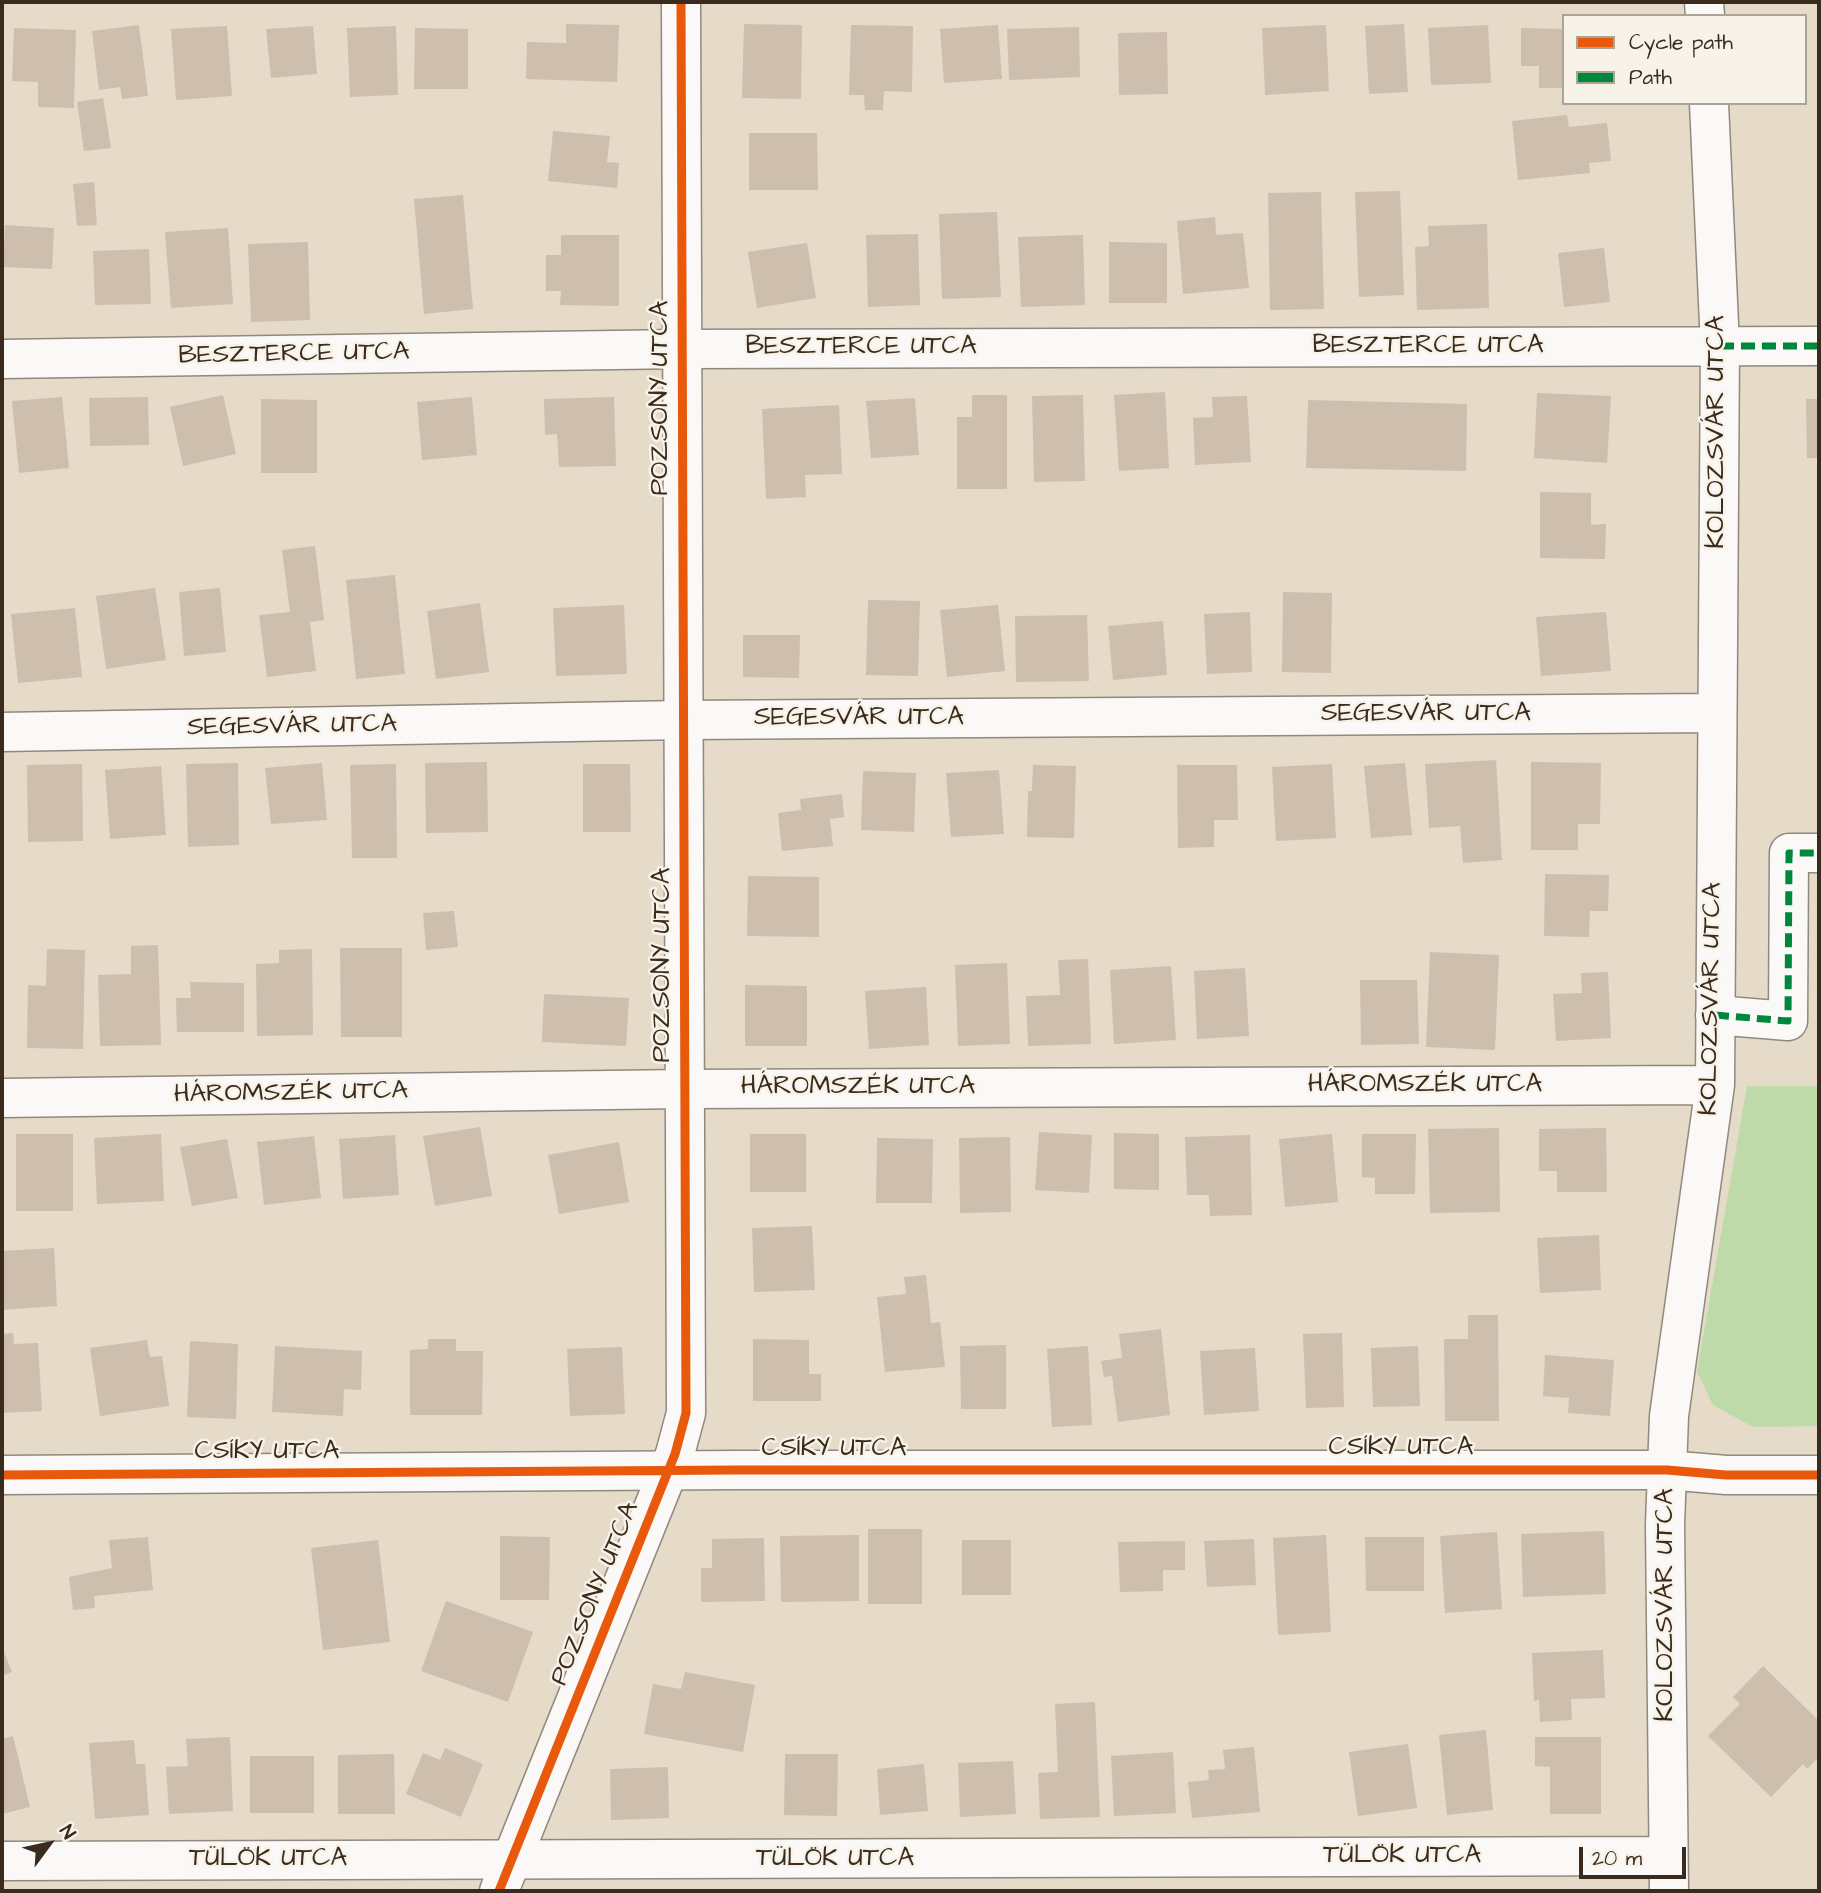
<!DOCTYPE html>
<meta charset="utf-8">
<style>
body{margin:0}
#map{position:relative;width:1821px;height:1893px;overflow:hidden;background:#e6dac9;font-family:"Architects Daughter",sans-serif}
canvas{display:block}
.frame{position:absolute;inset:0;border:4px solid #3b2a1e;pointer-events:none}
.legend{position:absolute;left:1562px;top:14px;width:245px;height:91px;box-sizing:border-box;background:#f7f3e8;border:2px solid #aca397;margin:0;padding:9px 12px;list-style:none;font-size:21px;color:#3b2a1e}
.legend li{display:flex;align-items:center;gap:14px;height:35px}
.legend b{width:35px;border:2px solid #aca397}
.north{position:absolute;left:14px;top:1809px;width:70px;height:70px;-webkit-text-stroke:5px #f7f3e8;paint-order:stroke;rotate:57deg;font-size:19px;font-weight:700;line-height:28px;text-align:center;color:#3b2a1e}
.north::after{content:'';display:block;margin:auto;width:24px;height:32px;background:#3b2a1e;clip-path:polygon(50% 0,100% 100%,50% 72%,0 100%)}
.scale{position:absolute;left:1579px;top:1847px;width:107px;height:32px;box-sizing:border-box;border:4px solid #3b2a1e;border-top:0;padding-left:9px;font-size:21px;line-height:24px;white-space:nowrap;color:#3b2a1e;-webkit-text-stroke:5px #f7f3e8;paint-order:stroke}
</style>
<div id="map">
<canvas width="1821" height="1893"></canvas>
<div class="frame"></div>
<ul class="legend">
<li><b style="height:9px;background:#e8590c"></b>Cycle path</li>
<li><b style="height:9px;background:#00873e"></b>Path</li>
</ul>
<div class="north">N</div>
<div class="scale">20 m</div>
</div>
<script>
const c = document.querySelector('canvas').getContext('2d');
c.lineJoin = 'round';
function paint(path, color) {
  c.fillStyle = color;
  c.fill(path, 'evenodd');
}
function toPath(rows) {
  const path = new Path2D();
  for (const r of rows) {
    path.moveTo(r[0], r[1]);
    for (let i = 2; i < r.length; i += 2) path.lineTo(r[i], r[i + 1]);
  }
  return path;
}
function trace(path, color, width, dash) {
  c.strokeStyle = color;
  c.lineWidth = width;
  c.lineCap = dash ? 'butt' : 'round';
  c.setLineDash(dash || []);
  c.stroke(path);
}
function drawText(font, color, halo, rows, align = 'center') {
  c.font = font + ' "Architects Daughter",sans-serif';
  c.lineWidth = 5;
  c.setLineDash([]);
  c.textBaseline = 'middle';
  c.strokeStyle = halo;
  c.fillStyle = color;
  for (const [text, x, y, turn = 0] of rows) {
    c.save();
    c.translate(x, y);
    c.rotate((+turn || 0) * Math.PI / 180);
    c.textAlign = isNaN(turn) ? turn : align;
    if (halo) c.strokeText(text, 0, 0);
    c.fillText(text, 0, 0);
    c.restore();
  }
}
paint(toPath([
 [1747,1086,1819,1086,1819,1426,1753,1427,1713,1405,1697,1372]
]), '#bedaa9');
paint(toPath([
 [566,24,619,25,617,82,526,79,527,42,566,43],
 [744,24,802,25,801,99,742,98],
 [1404,24,1408,92,1369,94,1365,26],
 [139,25,148,96,122,99,120,87,99,90,92,31],
 [851,25,913,26,912,92,884,91,883,110,865,110,864,95,849,95],
 [998,25,1002,79,944,83,940,29],
 [1326,25,1329,91,1265,95,1262,28],
 [1488,25,1491,83,1431,85,1428,28],
 [227,26,232,96,176,100,171,29],
 [313,26,317,74,271,78,266,29],
 [396,26,398,95,350,97,347,28],
 [1079,27,1080,77,1009,80,1007,29],
 [14,28,76,30,74,108,38,107,38,82,12,81],
 [415,28,468,29,468,89,414,89],
 [1521,28,1564,29,1564,88,1539,88,1539,66,1521,66],
 [1167,32,1168,94,1119,95,1118,33],
 [103,98,111,148,84,151,77,102],
 [1567,115,1569,127,1607,123,1611,161,1589,163,1590,173,1518,180,1512,121],
 [553,131,610,136,607,162,619,163,617,188,548,181],
 [749,133,817,133,818,190,749,190],
 [94,182,97,225,77,226,73,184],
 [1400,191,1404,295,1359,297,1355,192],
 [1321,192,1324,309,1270,310,1268,193],
 [463,195,473,309,424,314,414,199],
 [997,212,1001,297,942,299,939,214],
 [1215,217,1216,235,1243,233,1249,288,1183,294,1177,221],
 [1487,224,1489,308,1417,310,1415,247,1429,246,1428,226],
 [5,225,54,228,52,269,3,267],
 [228,228,233,304,171,308,165,232],
 [918,234,920,305,868,307,866,235],
 [561,235,619,235,619,306,560,305,561,291,546,291,546,255,561,255],
 [1083,235,1085,305,1021,307,1018,237],
 [308,242,310,320,251,322,248,244],
 [1109,242,1167,243,1167,303,1109,303],
 [807,243,816,298,757,308,748,252],
 [1604,248,1610,302,1564,307,1558,253],
 [149,249,151,304,95,305,93,251],
 [1165,392,1169,468,1119,471,1114,395],
 [1537,393,1611,396,1607,463,1534,458],
 [223,395,236,454,183,466,170,407],
 [972,395,1007,395,1007,489,957,489,957,417,972,417],
 [1083,395,1085,481,1034,482,1032,396],
 [1247,396,1251,462,1195,465,1193,418,1213,417,1212,397],
 [62,397,69,468,19,473,12,401],
 [148,397,149,445,90,446,89,398],
 [472,397,477,455,422,460,417,402],
 [614,397,616,466,559,467,557,434,545,435,544,399],
 [915,398,919,455,871,458,866,401],
 [261,399,317,400,317,473,261,473],
 [1806,399,1819,399,1819,458,1807,458],
 [1308,400,1467,404,1466,471,1306,468],
 [839,405,842,474,805,475,806,497,766,499,762,409],
 [1540,492,1591,493,1591,525,1606,524,1605,559,1540,558],
 [315,546,324,620,310,622,316,671,267,677,259,615,290,612,282,550],
 [395,575,405,674,356,679,346,580],
 [155,588,166,660,106,669,96,596],
 [220,588,226,652,184,656,179,592],
 [1283,592,1332,593,1331,673,1282,672],
 [868,600,920,601,918,676,866,675],
 [480,603,489,672,436,679,427,611],
 [624,605,627,674,556,676,553,608],
 [998,605,1005,671,947,677,940,610],
 [75,608,82,677,18,683,11,614],
 [1250,612,1252,672,1207,674,1204,614],
 [1606,612,1611,671,1541,676,1536,617],
 [1087,615,1089,681,1016,682,1015,616],
 [1163,621,1167,675,1113,680,1108,626],
 [743,635,800,635,799,678,743,677],
 [1496,760,1502,860,1463,863,1460,826,1429,828,1425,764],
 [487,762,488,832,426,833,425,763],
 [1531,762,1601,763,1600,824,1578,824,1578,850,1531,850],
 [238,763,239,845,188,847,186,764],
 [322,763,327,820,271,824,265,768],
 [1405,763,1412,835,1371,838,1364,766],
 [82,764,83,841,28,842,27,765],
 [396,764,397,858,352,858,350,765],
 [583,764,630,764,631,832,583,832],
 [1332,764,1336,838,1276,841,1272,767],
 [1033,765,1076,766,1074,838,1027,837,1028,791,1032,791],
 [1177,765,1237,765,1238,820,1214,820,1214,847,1178,848],
 [161,766,166,835,110,839,105,770],
 [999,770,1004,834,951,837,946,773],
 [863,771,916,773,914,832,861,830],
 [842,794,844,817,830,819,833,846,782,851,778,813,801,810,800,799],
 [1545,874,1609,875,1608,911,1590,911,1589,937,1544,936],
 [748,876,819,877,819,937,747,936],
 [454,911,458,947,426,950,423,913],
 [158,945,161,1045,100,1046,98,975,131,974,131,946],
 [340,948,402,948,402,1037,341,1037],
 [47,949,85,950,83,1049,27,1048,28,985,46,986],
 [312,949,313,1035,257,1036,256,964,279,963,279,950],
 [1430,952,1499,955,1495,1050,1426,1047],
 [1088,959,1091,1044,1028,1046,1026,996,1060,995,1058,960],
 [1007,963,1010,1044,958,1046,955,965],
 [1171,966,1176,1040,1114,1044,1110,970],
 [1245,968,1249,1036,1197,1039,1194,971],
 [1608,972,1611,1038,1556,1041,1553,994,1582,993,1581,973],
 [1360,980,1417,980,1419,1044,1361,1045],
 [190,982,244,983,244,1032,177,1032,176,998,191,998],
 [745,985,807,986,807,1046,745,1046],
 [926,987,929,1045,869,1049,865,991],
 [544,994,629,998,626,1046,542,1042],
 [480,1127,492,1196,435,1206,423,1136],
 [1499,1128,1500,1212,1430,1213,1428,1129],
 [1606,1128,1607,1192,1557,1192,1557,1171,1539,1171,1539,1129],
 [1039,1132,1092,1135,1089,1193,1035,1190],
 [1114,1133,1159,1134,1159,1190,1114,1189],
 [16,1134,73,1134,73,1211,16,1211],
 [161,1134,164,1201,97,1204,94,1138],
 [750,1134,806,1134,806,1192,750,1192],
 [1332,1134,1338,1202,1285,1207,1279,1139],
 [1362,1134,1416,1134,1415,1194,1375,1194,1375,1178,1362,1177],
 [395,1135,399,1195,343,1199,339,1139],
 [1250,1135,1252,1215,1210,1216,1209,1195,1187,1195,1185,1137],
 [314,1136,321,1198,264,1205,257,1142],
 [1010,1137,1011,1212,960,1213,959,1138],
 [877,1138,933,1139,932,1203,876,1203],
 [227,1139,238,1198,192,1206,180,1147],
 [619,1142,629,1202,559,1214,548,1155],
 [812,1226,815,1290,754,1292,752,1228],
 [1599,1235,1601,1290,1540,1293,1537,1238],
 [54,1248,57,1306,2,1310,2,1251],
 [926,1275,931,1323,940,1322,945,1367,885,1372,877,1297,906,1294,904,1277],
 [1468,1315,1498,1315,1499,1421,1445,1421,1444,1339,1468,1339],
 [1161,1329,1170,1415,1118,1422,1112,1376,1104,1377,1101,1361,1122,1358,1119,1334],
 [13,1333,14,1344,38,1343,42,1411,2,1413,2,1334],
 [1342,1333,1344,1407,1306,1408,1303,1334],
 [428,1339,456,1339,456,1351,483,1351,482,1415,410,1415,410,1350,428,1349],
 [753,1339,809,1340,809,1374,821,1374,821,1401,753,1401],
 [147,1340,150,1357,162,1356,169,1406,100,1416,90,1348],
 [190,1341,238,1344,236,1419,187,1417],
 [1006,1345,1006,1409,961,1409,960,1346],
 [275,1346,362,1351,361,1390,344,1389,343,1416,272,1412],
 [1088,1346,1092,1425,1052,1427,1047,1349],
 [1418,1346,1420,1406,1373,1407,1371,1348],
 [622,1347,625,1414,570,1416,567,1349],
 [1255,1348,1259,1411,1204,1415,1200,1351],
 [1545,1355,1614,1360,1610,1416,1568,1413,1569,1398,1543,1396],
 [868,1529,922,1529,922,1604,868,1604],
 [1604,1531,1606,1594,1523,1597,1521,1534],
 [1497,1532,1502,1609,1445,1613,1440,1536],
 [859,1535,859,1601,781,1602,780,1536],
 [1326,1535,1331,1632,1278,1635,1273,1538],
 [500,1536,550,1537,549,1600,500,1600],
 [148,1537,153,1590,94,1596,95,1608,73,1610,69,1577,112,1568,109,1540],
 [1365,1537,1424,1537,1424,1591,1366,1591],
 [764,1538,765,1601,701,1602,701,1568,712,1568,712,1539],
 [1254,1539,1256,1585,1207,1587,1204,1541],
 [378,1540,390,1642,323,1650,311,1548],
 [962,1540,1011,1540,1011,1595,962,1595],
 [1185,1541,1185,1570,1163,1570,1163,1591,1120,1592,1118,1542],
 [446,1601,533,1632,508,1702,421,1671],
 [2,1647,12,1672,2,1676],
 [1603,1650,1605,1698,1571,1699,1572,1720,1540,1722,1539,1700,1534,1701,1532,1653],
 [1763,1666,1819,1721,1819,1757,1807,1769,1803,1764,1771,1797,1708,1736,1740,1704,1733,1697],
 [685,1672,755,1685,743,1752,644,1734,653,1684,681,1689],
 [1095,1702,1100,1817,1040,1819,1038,1773,1058,1772,1055,1704],
 [1486,1730,1493,1810,1447,1815,1439,1735],
 [13,1736,30,1807,2,1814,2,1739],
 [230,1737,233,1811,169,1814,166,1767,188,1766,186,1739],
 [1535,1737,1601,1737,1601,1814,1550,1814,1550,1767,1535,1766],
 [134,1740,136,1764,145,1764,149,1815,95,1819,89,1743],
 [1408,1744,1417,1808,1358,1816,1349,1752],
 [1254,1747,1260,1812,1192,1818,1188,1782,1209,1780,1208,1770,1225,1769,1223,1750],
 [445,1748,483,1764,461,1817,406,1794,423,1753,440,1760],
 [1173,1752,1176,1813,1114,1816,1111,1756],
 [394,1754,395,1814,338,1814,338,1755],
 [785,1754,838,1754,837,1816,784,1815],
 [250,1756,314,1756,314,1813,250,1813],
 [1013,1761,1016,1814,960,1817,958,1763],
 [924,1764,928,1811,880,1815,877,1769],
 [668,1767,669,1818,611,1820,610,1769]
]), '#cebeae');
const street = toPath([
 [1704,2,1705,16],
 [2,359,683,349,1819,346],
 [2,732,684,720,1716,713],
 [1715,1015,1788,1021,1789,853,1819,853],
 [2,1098,685,1089,1715,1085],
 [2,1475,737,1470,1667,1470,1726,1475,1819,1475],
 [2,1861,1668,1856],
 [1669,1891,1665,1525,1669,1416,1715,1085,1720,346,1709,103]
]);
const secondary = toPath([
 [499,1891,675,1454,686,1413,681,2]
]);
trace(street, '#91897e', 41);
trace(secondary, '#91897e', 41);
trace(street, '#fbf9f7', 38);
trace(secondary, '#fbf9f7', 38);
trace(toPath([
 [1720,346,1819,346],
 [1715,1015,1788,1021,1789,853,1819,853]
]), '#00873e', 7, [14, 7]);
trace(toPath([
 [2,1475,737,1470,1667,1470,1726,1475,1819,1475],
 [499,1891,675,1454,686,1413,681,2]
]), '#e8590c', 9);
drawText('26px', '#3b2a1e', '#f7f3e8', [
 ["BESZTERCE UTCA",1428,347],
 ["BESZTERCE UTCA",861,348],
 ["BESZTERCE UTCA",294,355,-1],
 ["POZSONY UTCA",662,398,-90],
 ["KOLOZSVÁR UTCA",1718,432,-90],
 ["SEGESVÁR UTCA",1426,715],
 ["SEGESVÁR UTCA",859,719],
 ["SEGESVÁR UTCA",292,727,-1],
 ["POZSONY UTCA",664,965,-90],
 ["KOLOZSVÁR UTCA",1712,999,-89],
 ["HÁROMSZÉK UTCA",1425,1086],
 ["HÁROMSZÉK UTCA",858,1088],
 ["HÁROMSZÉK UTCA",291,1094,-1],
 ["CSÍKY UTCA",1401,1449],
 ["CSÍKY UTCA",834,1450],
 ["CSÍKY UTCA",267,1453],
 ["POZSONY UTCA",596,1594,-68],
 ["KOLOZSVÁR UTCA",1667,1605,-90],
 ["TÜLÖK UTCA",1402,1857],
 ["TÜLÖK UTCA",268,1860],
 ["TÜLÖK UTCA",835,1860]
]);
</script>
